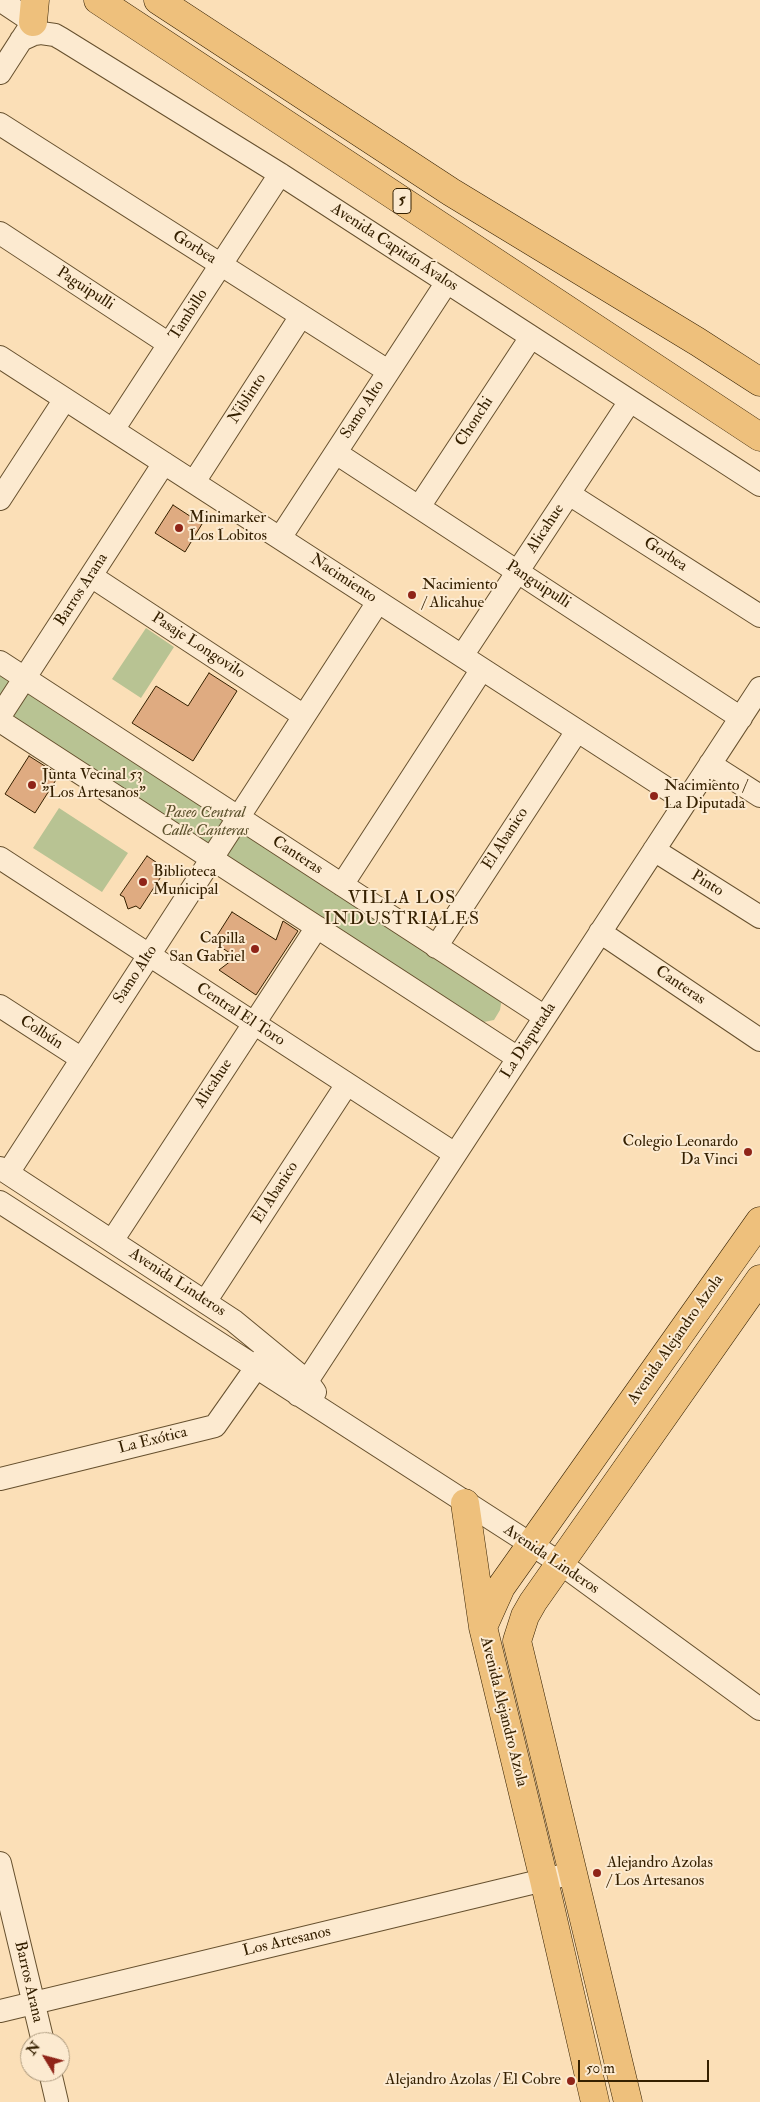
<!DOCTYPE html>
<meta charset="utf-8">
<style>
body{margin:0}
#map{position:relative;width:760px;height:2102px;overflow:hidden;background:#fbdfb7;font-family:"IM FELL Double Pica",serif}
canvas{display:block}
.north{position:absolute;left:20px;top:2032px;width:50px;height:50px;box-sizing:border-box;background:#fcead0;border:1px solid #ac997d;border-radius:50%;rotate:307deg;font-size:14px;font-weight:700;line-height:20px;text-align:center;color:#352000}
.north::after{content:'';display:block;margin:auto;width:18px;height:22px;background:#8f2418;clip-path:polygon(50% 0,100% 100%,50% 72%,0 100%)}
.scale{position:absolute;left:578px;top:2060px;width:131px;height:22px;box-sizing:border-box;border:2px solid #352000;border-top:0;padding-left:6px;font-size:15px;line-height:18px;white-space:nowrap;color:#352000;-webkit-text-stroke:4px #fcead0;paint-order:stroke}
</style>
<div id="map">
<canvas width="760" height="2102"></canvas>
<div class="north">N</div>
<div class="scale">50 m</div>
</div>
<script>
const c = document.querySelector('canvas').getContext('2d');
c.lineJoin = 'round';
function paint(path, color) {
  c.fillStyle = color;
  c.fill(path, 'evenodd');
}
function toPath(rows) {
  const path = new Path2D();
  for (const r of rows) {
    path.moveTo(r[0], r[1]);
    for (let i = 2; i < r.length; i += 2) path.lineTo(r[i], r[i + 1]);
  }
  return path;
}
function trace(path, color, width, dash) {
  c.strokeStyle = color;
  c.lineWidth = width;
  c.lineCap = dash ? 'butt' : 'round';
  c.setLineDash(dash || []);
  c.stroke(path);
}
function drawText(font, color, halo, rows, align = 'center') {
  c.font = font + ' "IM FELL Double Pica",serif';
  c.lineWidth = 4;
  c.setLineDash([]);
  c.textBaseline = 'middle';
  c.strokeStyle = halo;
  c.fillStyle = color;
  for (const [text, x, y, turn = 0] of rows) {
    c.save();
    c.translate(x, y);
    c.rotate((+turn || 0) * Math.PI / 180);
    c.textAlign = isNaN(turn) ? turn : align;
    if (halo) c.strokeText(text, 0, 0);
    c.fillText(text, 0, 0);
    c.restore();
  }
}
paint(toPath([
 [146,628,174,647,141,698,112,679],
 [0,673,502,998,500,1010,494,1020,484,1022,0,711],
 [59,808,128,853,102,892,33,848]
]), '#b8c393');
const building = toPath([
 [173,505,202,524,185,552,155,533,173,505],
 [209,673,237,691,193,761,132,723,156,686,188,706,209,673],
 [29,756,59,775,35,813,5,794,29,756],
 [147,856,166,869,140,909,136,906,128,909,124,897,120,895,147,856],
 [232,912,276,940,283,921,298,931,256,995,219,970,236,957,213,942,232,912]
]);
paint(building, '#dfab81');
trace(building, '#352000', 1);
const minor = toPath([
 [0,0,33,22],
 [21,40,34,34,41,33,55,35,62,39,280,174,760,485],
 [0,73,29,28],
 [0,124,388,371],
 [0,233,169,344],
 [0,357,686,801],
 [113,430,280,174],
 [336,453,741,718],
 [194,482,301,316],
 [569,494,760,616],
 [0,499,65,399],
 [419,507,531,337],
 [280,538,447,282],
 [91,576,304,716],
 [462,656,630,401],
 [0,662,545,1017],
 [0,716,164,463],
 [0,721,518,1058],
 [710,764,760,796],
 [654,850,760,917],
 [0,858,455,1154],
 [342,885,482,669],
 [600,932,760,1040],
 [436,947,577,731],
 [0,1006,82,1059],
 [0,1168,234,1321,307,1381,315,1392],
 [8,1173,378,602],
 [0,1202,560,1563,760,1709],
 [112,1241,317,927],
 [205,1302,347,1084],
 [298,1395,760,688],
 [0,1479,215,1426,265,1355],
 [0,1863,43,2042],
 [0,2011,573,1873],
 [50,2072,57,2102]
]);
const major = toPath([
 [465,1503,483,1627,544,1880,595,2102],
 [483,1627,501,1587,760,1221],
 [628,2102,517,1641,525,1616,533,1602,760,1279]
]);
const highway = toPath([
 [98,0,760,437],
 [158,0,451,192,698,342,760,382],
 [33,22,35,0]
]);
trace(minor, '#66502e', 24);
trace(major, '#352000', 29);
trace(highway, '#352000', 29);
trace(minor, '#fcead0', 22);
trace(major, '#eec07c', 28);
trace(highway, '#eec07c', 28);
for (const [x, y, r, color] of [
 [179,528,5,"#8f2418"],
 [412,595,5,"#8f2418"],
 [32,785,5,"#8f2418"],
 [654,796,5,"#8f2418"],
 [143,882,5,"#8f2418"],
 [255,949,5,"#8f2418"],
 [748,1152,5,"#8f2418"],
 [597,1873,5,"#8f2418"],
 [571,2081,5,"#8f2418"]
]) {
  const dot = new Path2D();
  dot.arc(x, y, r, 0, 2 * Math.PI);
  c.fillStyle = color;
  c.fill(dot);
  trace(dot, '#fcead0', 2);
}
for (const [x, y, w] of [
 [402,201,18]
]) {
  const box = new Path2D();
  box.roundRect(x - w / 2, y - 12.5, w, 25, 4);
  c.fillStyle = '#fcead0';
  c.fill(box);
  trace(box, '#352000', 1);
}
drawText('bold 15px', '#352000', null, [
 ["5",402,201]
]);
drawText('16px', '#352000', '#fcead0', [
 ["Gorbea",194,248,32],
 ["Avenida Capitán Ávalos",394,248,33],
 ["Paguipulli",85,289,33],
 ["Tambillo",189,315,-57],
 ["Niblinto",248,399,-57],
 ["Samo Alto",363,410,-57],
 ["Chonchi",475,422,-57],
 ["Alicahue",546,529,-57],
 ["Gorbea",665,555,33],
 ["Nacimiento",343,579,33],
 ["Panguipulli",538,585,33],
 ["Barros Arana",82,590,-57],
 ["Pasaje Longovilo",198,646,33],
 ["El Abanico",506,839,-57],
 ["Canteras",297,856,33],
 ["Pinto",707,884,32],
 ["Samo Alto",136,975,-57],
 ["Canteras",680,986,34],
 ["Central El Toro",240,1015,33],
 ["Colbún",41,1033,33],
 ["La Disputada",529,1041,-57],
 ["Alicahue",214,1084,-57],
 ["El Abanico",276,1193,-57],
 ["Avenida Linderos",177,1283,33],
 ["Avenida Alejandro Azola",676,1340,-55],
 ["La Exótica",153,1441,-14],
 ["Avenida Linderos",551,1560,34],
 ["Avenida Alejandro Azola",503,1712,76],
 ["Los Artesanos",287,1942,-13],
 ["Barros Arana",28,1982,77]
]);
drawText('16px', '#352000', '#fcead0', [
 ["Minimarker",189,519],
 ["Los Lobitos",189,537],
 ["Nacimiento",422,586],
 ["/ Alicahue",422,604],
 ["Junta Vecinal 53",42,776],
 ["\"Los Artesanos\"",42,794],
 ["Nacimiento /",664,787],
 ["La Diputada",664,805],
 ["Biblioteca",153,873],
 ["Municipal",153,891],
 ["Capilla",245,940,"right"],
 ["San Gabriel",245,958,"right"],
 ["Colegio Leonardo",738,1143,"right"],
 ["Da Vinci",738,1161,"right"],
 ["Alejandro Azolas",607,1864],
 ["/ Los Artesanos",607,1882],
 ["Alejandro Azolas / El Cobre",561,2081,"right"]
], 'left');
drawText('italic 16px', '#5c512c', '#fcead0', [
 ["Paseo Central",205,814],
 ["Calle Canteras",205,832]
]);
c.letterSpacing = '1px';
drawText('18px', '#352000', '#fcead0', [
 ["VILLA LOS",402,899],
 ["INDUSTRIALES",402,920]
]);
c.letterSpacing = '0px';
</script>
